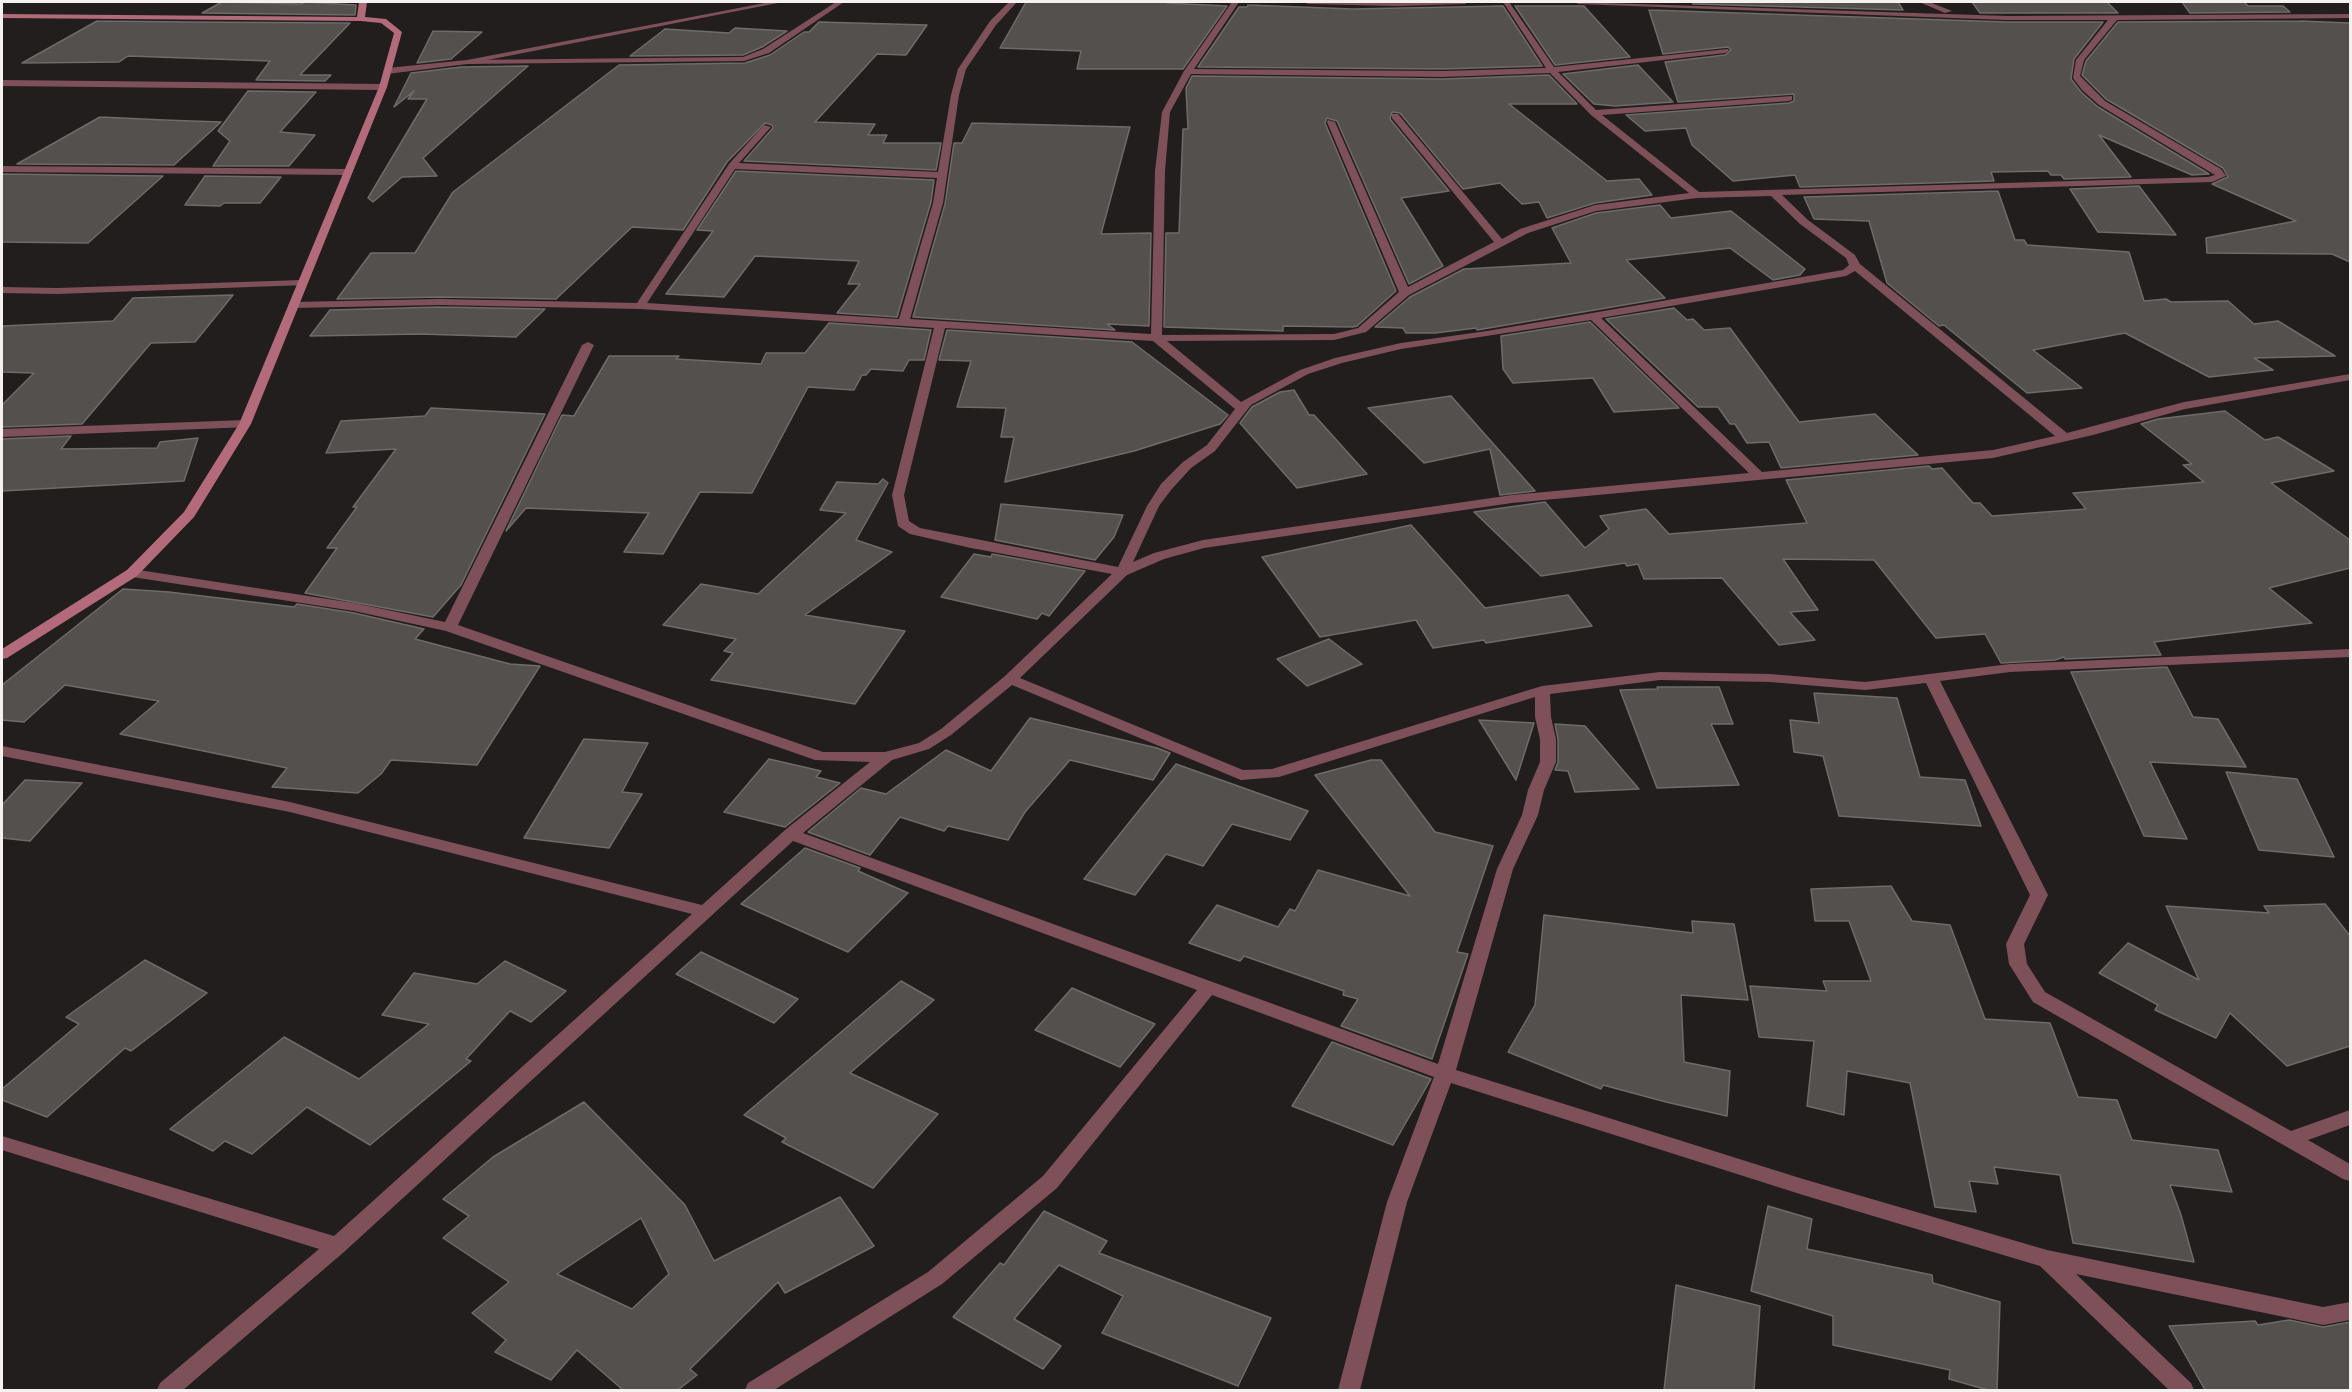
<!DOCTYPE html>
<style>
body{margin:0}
#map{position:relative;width:2352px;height:1392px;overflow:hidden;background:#221e1d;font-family:"Work Sans",sans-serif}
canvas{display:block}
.frame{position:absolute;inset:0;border:3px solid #f5f1f1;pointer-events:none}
</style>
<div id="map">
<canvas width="2352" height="1392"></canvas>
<div class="frame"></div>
</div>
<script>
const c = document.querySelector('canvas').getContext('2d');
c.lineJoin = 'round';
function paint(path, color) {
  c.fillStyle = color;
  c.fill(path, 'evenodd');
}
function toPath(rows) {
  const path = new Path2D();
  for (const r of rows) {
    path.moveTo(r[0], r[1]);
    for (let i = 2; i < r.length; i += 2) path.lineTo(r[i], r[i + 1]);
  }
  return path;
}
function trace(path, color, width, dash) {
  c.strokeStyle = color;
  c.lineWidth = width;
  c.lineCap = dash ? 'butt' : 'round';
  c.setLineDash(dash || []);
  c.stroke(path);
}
const building = toPath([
 [222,2,301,4,305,2,356,5,355,15,202,13,222,2],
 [1026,2,1168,2,1167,3,1227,6,1183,69,1077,69,1081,51,1000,48,1026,2],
 [1692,2,1898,2,1903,10,1693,4,1692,2],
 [1972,2,2107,2,2118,13,1980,13,1972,2],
 [2182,2,2244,2,2248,6,2283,6,2290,12,2190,13,2182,2],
 [1248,5,1353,9,1503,6,1542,66,1443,69,1198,67,1239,7,1247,7,1248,5],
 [1515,6,1584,6,1630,57,1555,65,1515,6],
 [1649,10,2007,22,2103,22,2074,59,2071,79,2081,92,2098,107,2209,174,2192,175,2099,135,2131,177,2064,179,2061,175,2051,175,2048,171,1991,172,1994,181,1800,187,1795,175,1733,181,1692,145,1686,128,1645,131,1626,115,1789,103,1794,101,1794,94,1678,102,1665,62,1725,55,1731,50,1728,47,1663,54,1649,10],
 [97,21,187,22,350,23,300,75,331,75,325,81,256,80,270,61,128,56,119,62,22,63,97,21],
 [2300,21,2350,23,2350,262,2332,254,2207,253,2206,238,2296,221,2212,184,2228,177,2223,168,2106,99,2082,75,2086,61,2118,22,2300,21],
 [819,22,927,25,906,55,877,54,815,122,875,124,868,135,887,135,883,143,941,143,936,170,744,161,773,128,772,125,765,123,727,162,683,230,632,227,556,299,440,297,337,299,371,253,415,253,453,192,619,65,745,63,770,55,804,32,809,32,819,22],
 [735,28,787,31,762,47,743,55,630,56,665,29,729,33,735,28],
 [433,31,482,32,451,59,417,63,433,31],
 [1638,65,1673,102,1615,106,1594,104,1563,74,1638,65],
 [528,66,423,158,437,176,402,177,373,202,368,198,427,99,408,99,414,91,394,107,411,73,461,67,528,66],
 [1549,75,1577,104,1509,104,1607,181,1639,179,1652,195,1595,203,1547,218,1539,202,1522,204,1500,183,1463,189,1400,113,1392,112,1390,119,1449,191,1401,198,1443,266,1409,284,1337,121,1327,118,1325,123,1396,291,1357,326,1353,327,1283,326,1283,331,1164,327,1166,233,1179,233,1183,129,1188,129,1186,88,1192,76,1443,79,1549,75],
 [248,91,316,92,280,132,315,135,289,166,213,166,230,141,218,131,248,91],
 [100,117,164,120,221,122,174,165,17,164,100,117],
 [972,123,1130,127,1101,234,1151,233,1149,326,1107,324,1115,330,913,317,945,204,954,143,962,143,972,123],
 [736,171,934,180,931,202,897,317,837,313,860,284,848,284,859,261,755,256,724,297,666,294,713,231,697,230,736,171],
 [2,174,163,176,88,243,2,242,2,174],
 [205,176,281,177,260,203,224,203,220,206,185,205,205,176],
 [2139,186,2176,235,2098,232,2070,189,2139,186],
 [1998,191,2015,240,2024,240,2027,245,2129,252,2144,301,2166,299,2171,302,2228,301,2254,324,2278,321,2335,356,2254,358,2273,370,2209,377,2125,333,2033,350,2082,388,2027,393,1944,325,1939,326,1887,283,1869,221,1814,219,1804,197,1998,191],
 [1660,205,1671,218,1731,211,1805,269,1800,275,1773,280,1730,248,1626,260,1665,298,1477,330,1476,328,1435,333,1406,333,1403,328,1375,327,1410,297,1464,269,1571,263,1552,228,1596,213,1660,205],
 [233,295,195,342,151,343,82,424,2,427,2,405,34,373,2,372,2,326,113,321,133,298,233,295],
 [440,307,545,309,516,337,420,334,310,336,330,310,440,307],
 [1674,308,1687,320,1693,319,1704,330,1730,328,1799,422,1875,414,1918,455,1781,468,1769,442,1747,443,1735,424,1730,424,1718,407,1698,407,1606,319,1674,308],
 [1590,322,1679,408,1614,412,1593,378,1513,383,1503,369,1501,336,1590,322],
 [829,323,931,330,924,360,909,360,903,371,871,369,866,375,862,375,854,390,808,387,752,493,700,492,663,554,624,552,649,513,526,508,506,531,562,415,574,416,609,356,679,356,676,359,761,364,766,353,805,353,829,323],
 [947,330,1132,342,1228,415,1220,424,1134,451,1005,482,1014,437,1001,437,1006,408,957,407,971,361,939,360,947,330],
 [1294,390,1309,415,1314,415,1367,474,1297,488,1240,423,1252,407,1280,392,1294,390],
 [1451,396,1497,448,1535,491,1500,495,1490,449,1424,463,1368,408,1451,396],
 [431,408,545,414,461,585,433,617,305,593,337,548,327,548,357,507,353,507,396,449,326,453,341,421,425,416,431,408],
 [2225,411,2265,440,2278,437,2334,471,2271,483,2350,540,2350,568,2269,588,2312,623,2154,642,2161,655,2065,659,2064,657,2055,660,2001,663,1985,634,1936,638,1874,560,1783,559,1818,610,1790,612,1815,640,1779,645,1722,578,1644,579,1638,564,1627,566,1625,563,1541,576,1474,512,1545,502,1585,548,1609,529,1600,516,1646,509,1669,534,1807,523,1786,480,1929,466,1932,469,1942,468,1973,503,1980,503,1992,516,2086,509,2073,493,2204,482,2183,465,2192,464,2141,424,2158,419,2225,411],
 [71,436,61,449,157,448,160,442,198,438,184,481,2,491,2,439,71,436],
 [883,479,888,483,856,540,892,552,805,615,905,631,855,704,711,680,733,653,724,651,736,639,663,625,701,584,758,594,846,513,820,510,837,482,878,484,883,479],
 [1001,504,1123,515,1114,537,1095,560,995,540,1001,504],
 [1411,525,1485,608,1568,595,1592,626,1486,643,1484,640,1433,648,1416,620,1320,637,1262,557,1411,525],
 [974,554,991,557,992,554,1085,571,1049,616,1042,613,1037,619,941,597,974,554],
 [123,589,169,592,294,607,297,604,354,613,424,629,415,639,510,664,540,666,477,765,391,760,381,774,358,793,272,787,287,768,120,734,159,701,65,685,24,722,2,720,2,685,123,589],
 [1329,639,1362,664,1307,686,1277,659,1329,639],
 [2167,667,2193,717,2218,719,2246,767,2150,762,2187,839,2144,836,2071,672,2167,667],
 [1657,687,1719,687,1733,724,1711,724,1739,785,1657,788,1620,690,1658,689,1657,687],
 [1814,693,1897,698,1920,777,1965,780,1981,826,1839,816,1823,756,1794,752,1790,720,1819,723,1814,693],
 [1030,718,1157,748,1170,753,1153,780,1070,760,1025,812,1008,840,948,826,944,831,900,817,870,855,808,832,861,788,886,794,946,750,991,771,1030,718],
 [1479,720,1534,723,1516,780,1479,720],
 [1555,724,1585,726,1639,789,1575,792,1568,771,1555,770,1558,762,1558,739,1555,724],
 [584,739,648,743,622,792,642,794,609,848,524,838,584,739],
 [769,759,821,771,816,777,840,783,785,827,724,812,769,759],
 [1371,760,1381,760,1435,832,1493,846,1457,952,1468,954,1432,1059,1341,1026,1358,999,1343,995,1344,991,1244,956,1240,961,1189,943,1217,905,1278,927,1290,909,1295,911,1318,870,1410,896,1315,775,1371,760],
 [1176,764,1308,811,1290,840,1232,824,1203,866,1166,854,1135,895,1084,879,1176,764],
 [2226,772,2297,779,2334,857,2259,850,2226,772],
 [25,780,82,783,30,841,2,838,2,805,25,780],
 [805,848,860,868,858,871,908,893,848,952,741,904,805,848],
 [1891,886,1912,921,1950,925,1985,1019,2050,1023,2078,1097,2117,1100,2132,1140,2218,1150,2232,1192,2170,1185,2181,1215,2194,1262,2073,1243,2060,1175,1994,1167,1998,1184,1969,1181,1976,1212,1935,1207,1910,1083,1847,1071,1844,1115,1807,1106,1814,1041,1759,1037,1750,986,1827,991,1823,981,1871,981,1849,921,1815,921,1811,889,1891,886],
 [2325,904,2350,936,2350,1046,2287,1066,2230,1013,2216,1038,2155,1010,2158,1005,2099,973,2128,943,2199,980,2166,906,2269,913,2264,906,2325,904],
 [1544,915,1693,933,1692,921,1734,924,1748,1000,1681,995,1684,1062,1730,1071,1727,1116,1666,1102,1603,1085,1601,1089,1508,1052,1535,1005,1544,915],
 [701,952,798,999,774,1023,676,974,701,952],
 [145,960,207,993,131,1051,125,1048,47,1117,2,1100,2,1089,79,1024,66,1017,145,960],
 [505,961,566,991,531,1022,510,1011,466,1059,471,1061,370,1145,307,1107,252,1154,225,1141,213,1151,170,1129,284,1037,359,1079,429,1024,382,1015,414,973,477,984,505,961],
 [901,981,934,1000,850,1073,938,1114,873,1188,782,1142,786,1138,744,1115,901,981],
 [1072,988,1155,1024,1120,1067,1035,1030,1072,988],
 [1332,1042,1431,1079,1393,1145,1292,1106,1332,1042],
 [584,1102,685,1205,714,1261,840,1197,874,1246,785,1293,778,1282,690,1369,697,1375,678,1390,623,1390,577,1350,551,1380,495,1352,506,1340,472,1313,509,1282,443,1238,469,1216,443,1199,493,1157,584,1102],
 [641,1218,669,1274,632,1309,557,1274,641,1218],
 [1768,1206,1812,1219,1807,1249,1932,1275,1933,1283,2000,1302,1997,1390,1988,1390,1949,1379,1950,1370,1833,1345,1833,1316,1751,1291,1768,1206],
 [1044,1211,1107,1241,1099,1253,1271,1318,1238,1386,1102,1333,1123,1296,1059,1265,1014,1319,1061,1346,1043,1369,953,1317,1000,1263,1004,1265,1044,1211],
 [1676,1285,1760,1306,1754,1390,1664,1390,1676,1285],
 [2289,1320,2323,1327,2350,1322,2350,1390,2205,1390,2169,1326,2255,1321,2258,1325,2289,1320]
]);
paint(building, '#54504d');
trace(building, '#6f6b68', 1.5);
paint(toPath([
 [770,2,783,2,467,64,387,74,383,71,387,68,467,60,770,2]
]), '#7e505a');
paint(toPath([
 [836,2,844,2,769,53,744,61,467,64,463,62,467,60,743,57,763,49,836,2],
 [1009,2,1017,2,996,25,966,69,959,95,943,203,910,319,1151,334,1155,171,1162,112,1184,71,1232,2,1239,2,1194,69,1443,71,1546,68,1503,2,1509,2,1554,67,1728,49,1729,51,1725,53,1558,72,1596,110,1792,96,1792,100,1789,101,1602,115,1699,192,2208,177,2215,175,2099,105,2082,90,2073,78,2076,60,2108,20,2007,20,1578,4,1575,2,2007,16,2350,14,2350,18,2117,20,2084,60,2080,76,2105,101,2221,169,2226,176,2212,182,1782,195,1808,220,1855,255,1860,264,2067,433,2184,402,2350,374,2350,380,2185,409,2093,435,1993,458,1512,503,1204,548,1164,559,1127,575,1020,678,1243,770,1272,769,1542,686,1660,672,1770,674,1865,682,2010,664,2350,649,2350,657,2010,672,1940,681,2048,895,2024,944,2027,964,2045,992,2291,1131,2350,1110,2350,1125,2308,1140,2350,1164,2350,1181,2343,1179,2033,1002,2009,964,2006,944,2030,895,1926,683,1865,690,1770,682,1660,680,1550,694,1551,717,1556,739,1556,762,1544,790,1538,815,1513,869,1456,1070,1803,1179,2047,1250,2323,1307,2350,1302,2350,1320,2323,1325,2076,1274,2191,1383,2194,1390,2169,1390,2040,1266,1803,1195,1451,1083,1407,1202,1360,1390,1338,1390,1387,1202,1434,1077,1212,995,1057,1188,942,1284,774,1390,745,1390,748,1383,928,1272,1043,1176,1197,990,793,841,344,1252,183,1390,157,1390,160,1383,319,1249,2,1150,2,1136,334,1236,692,914,290,812,2,756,2,746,290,802,702,905,785,830,870,762,815,760,446,631,354,611,132,577,125,573,132,569,354,603,445,622,582,345,588,342,594,345,458,625,823,752,885,752,919,743,941,729,1005,676,1112,574,971,548,910,534,898,526,892,495,934,328,640,309,440,305,293,308,288,305,293,302,440,299,637,303,729,164,764,125,771,127,739,163,938,172,951,95,958,69,990,21,1009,2],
 [1550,73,1591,115,1689,193,1595,205,1520,229,1502,239,1398,114,1392,114,1392,118,1494,242,1408,287,1335,122,1328,120,1327,122,1399,292,1358,328,1334,334,1162,335,1165,171,1170,112,1191,74,1443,77,1550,73],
 [735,169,937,178,933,203,899,319,647,303,735,169],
 [1771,196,1800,224,1846,258,1849,265,1843,270,1487,331,1401,343,1335,358,1300,370,1241,402,1167,341,1334,340,1366,332,1409,295,1528,233,1596,211,1697,198,1771,196],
 [1855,271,2055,436,1993,450,1762,472,1601,318,1846,276,1855,271],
 [1591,320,1749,473,1512,495,1203,540,1154,553,1133,562,1159,506,1171,490,1191,468,1215,451,1251,405,1308,374,1342,363,1401,349,1591,320],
 [945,328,1153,341,1235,409,1207,445,1183,462,1161,484,1147,506,1118,567,920,528,909,521,904,495,945,328],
 [1012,685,1241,780,1279,777,1535,697,1535,717,1540,739,1540,762,1528,790,1522,815,1497,869,1438,1064,803,833,892,760,929,749,951,735,1012,685],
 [1304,2,1469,2,1465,4,1396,6,1308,4,1304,2],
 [1919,2,1929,2,1952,11,1945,13,1919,2],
 [2,80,383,84,387,87,383,90,2,86,2,80],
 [2,166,347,169,352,172,347,175,2,172,2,166],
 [302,280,306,281,306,285,57,294,2,293,2,287,57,288,302,280],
 [245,420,249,421,249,427,2,437,2,429,245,420]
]), '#7e505a');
paint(toPath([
 [359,2,367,2,365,17,386,19,402,32,387,87,251,424,194,517,137,576,7,658,2,659,2,649,127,570,184,512,239,424,379,87,394,33,381,23,361,21,2,18,2,14,357,17,359,2]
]), '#b36b7b');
</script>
